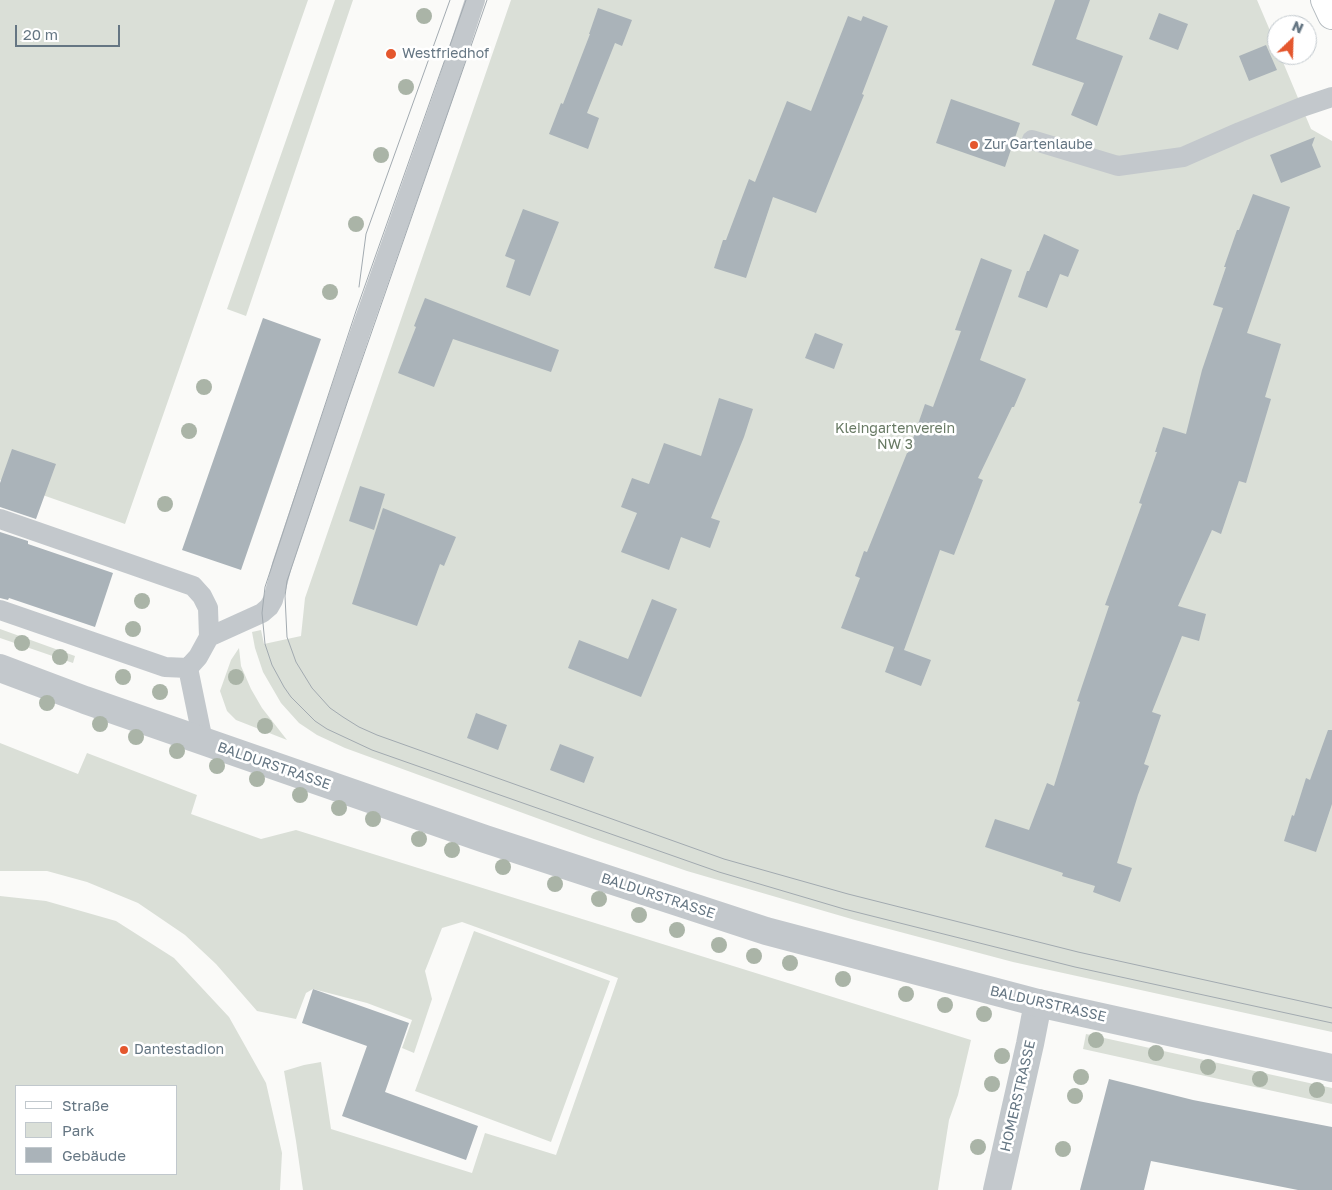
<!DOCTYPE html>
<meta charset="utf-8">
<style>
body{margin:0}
#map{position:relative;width:1332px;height:1190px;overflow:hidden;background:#fafaf8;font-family:"Golos Text",sans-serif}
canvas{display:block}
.legend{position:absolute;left:15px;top:1085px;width:162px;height:90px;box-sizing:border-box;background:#fff;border:1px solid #c1c8cd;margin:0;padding:6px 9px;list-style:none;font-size:15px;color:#657683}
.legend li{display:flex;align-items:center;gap:10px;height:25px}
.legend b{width:25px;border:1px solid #c1c8cd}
.north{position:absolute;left:1267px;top:15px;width:50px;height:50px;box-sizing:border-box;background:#fff;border:1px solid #c1c8cd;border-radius:50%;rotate:24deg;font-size:14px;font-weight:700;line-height:20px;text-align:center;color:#657683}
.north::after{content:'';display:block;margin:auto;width:18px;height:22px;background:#e4572e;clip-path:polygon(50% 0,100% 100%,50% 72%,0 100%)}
.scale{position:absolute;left:15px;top:25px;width:105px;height:22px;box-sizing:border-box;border:2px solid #657683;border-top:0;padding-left:6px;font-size:15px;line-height:18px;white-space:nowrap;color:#657683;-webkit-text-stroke:4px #fff;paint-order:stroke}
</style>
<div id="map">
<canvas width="1332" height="1190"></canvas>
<ul class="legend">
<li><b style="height:6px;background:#fff"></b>Straße</li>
<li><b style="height:14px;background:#dadfd7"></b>Park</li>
<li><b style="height:14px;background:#aab3b9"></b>Gebäude</li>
</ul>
<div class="north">N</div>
<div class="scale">20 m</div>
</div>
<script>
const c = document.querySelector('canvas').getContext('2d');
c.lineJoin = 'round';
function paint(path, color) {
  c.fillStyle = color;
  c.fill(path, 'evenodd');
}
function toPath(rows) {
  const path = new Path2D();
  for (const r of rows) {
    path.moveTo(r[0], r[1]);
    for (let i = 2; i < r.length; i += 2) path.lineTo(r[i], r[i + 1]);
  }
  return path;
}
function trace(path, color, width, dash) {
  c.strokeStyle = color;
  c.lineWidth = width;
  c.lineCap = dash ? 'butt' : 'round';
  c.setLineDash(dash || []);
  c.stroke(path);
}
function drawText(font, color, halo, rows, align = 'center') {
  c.font = font + ' "Golos Text",sans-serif';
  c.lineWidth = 5;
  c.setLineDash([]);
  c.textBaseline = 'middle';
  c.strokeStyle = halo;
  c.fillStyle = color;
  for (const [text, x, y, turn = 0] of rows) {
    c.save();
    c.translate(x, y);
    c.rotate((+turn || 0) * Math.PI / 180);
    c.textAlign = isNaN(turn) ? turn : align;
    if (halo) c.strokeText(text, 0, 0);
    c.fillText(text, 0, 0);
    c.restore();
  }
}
paint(toPath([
 [0,0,308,0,125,524,0,480],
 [335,0,353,0,246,316,227,309],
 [511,0,1257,0,1277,47,1277,55,1280,55,1311,129,1332,141,1332,1032,1013,962,855,920,687,871,594,839,345,748,317,735,299,723,281,703,263,672,255,648,252,632,261,630,264,644,301,636,305,598],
 [0,629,75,656,73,663,0,638],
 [239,648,241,666,251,689,262,708,287,740,236,720,227,711,220,691,231,660],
 [0,743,78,774,87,753,197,795,191,814,261,839,296,830,971,1040,958,1095,949,1120,938,1190,303,1190,296,1141,284,1071,304,1065,321,1062,331,1129,472,1173,485,1133,556,1155,618,978,462,922,442,928,425,971,432,999,414,1053,402,1048,412,1020,367,1003,313,989,306,993,296,1019,257,1011,216,964,185,935,138,903,87,882,47,871,0,871],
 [0,896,46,901,116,921,174,958,229,1017,266,1083,282,1153,280,1190,0,1190],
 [16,1086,176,1086,176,1174,16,1174],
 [474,931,610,981,551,1142,415,1091],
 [1086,1034,1332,1088,1332,1104,1083,1049]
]), '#dadfd7');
paint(toPath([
 [1055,0,1090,0,1076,39,1123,56,1097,126,1071,115,1084,83,1032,65],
 [598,8,632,20,622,46,615,43,587,113,599,118,588,149,549,134,561,103,563,104,590,34,589,34],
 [1159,13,1188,24,1178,50,1149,39],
 [848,16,861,21,863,16,888,26,862,94,864,95,816,213,773,197,746,278,714,268,723,240,726,240,749,179,755,182,787,101,811,111],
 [1266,45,1277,70,1249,81,1239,56],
 [951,99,1020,123,1005,167,936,143],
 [1315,137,1312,145,1321,167,1281,183,1270,155],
 [1253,194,1290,207,1247,333,1281,344,1265,397,1271,399,1246,483,1239,481,1221,534,1212,530,1178,606,1206,614,1199,641,1182,636,1152,712,1161,715,1144,764,1149,766,1138,795,1117,863,1132,868,1120,902,1093,892,1095,886,1062,876,1063,873,985,847,995,819,1029,830,1047,783,1054,786,1080,702,1077,701,1109,606,1105,605,1142,504,1139,503,1157,452,1155,452,1163,427,1186,434,1202,370,1223,308,1213,305,1226,267,1224,267,1237,230,1239,230],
 [523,209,559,222,530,296,506,287,515,260,505,256],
 [1044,234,1079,250,1068,277,1060,274,1047,308,1018,297,1027,271,1029,271],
 [981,258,1012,270,980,360,1026,379,1014,407,1012,407,978,478,983,480,954,555,940,550,904,650,931,660,921,686,885,672,894,647,841,628,860,578,855,576,864,551,867,552,907,453,908,453,925,404,933,407,961,331,955,330],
 [425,298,559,350,551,372,453,339,434,387,398,373,416,327,414,326],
 [263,318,321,339,241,570,182,550],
 [815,333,843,344,834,369,805,358],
 [719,398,753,409,744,437,711,518,720,521,710,548,681,537,669,570,621,552,637,513,621,507,632,478,649,484,664,443,701,456],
 [12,449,56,464,36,519,0,507,0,483],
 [360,486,385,494,374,530,349,521],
 [383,508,456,537,444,566,440,564,417,626,352,604],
 [0,532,28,541,28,544,113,573,95,627,9,598,8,600,0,598],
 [652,599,677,609,641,697,568,668,579,640,628,659],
 [476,713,507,725,498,750,467,738],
 [1328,730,1332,730,1332,804,1316,852,1284,841,1292,815,1294,816,1306,778,1310,780],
 [560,744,594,757,584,783,550,770],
 [313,989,409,1023,385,1092,478,1126,466,1160,342,1116,367,1046,302,1023],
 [1109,1079,1193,1100,1332,1127,1332,1190,1298,1190,1151,1161,1144,1190,1080,1190]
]), '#aab3b9');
const secondary = toPath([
 [1325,0,1332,15]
]);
trace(secondary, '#b3babf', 30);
trace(toPath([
 [1032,140,1118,166,1183,157,1240,132,1302,107,1332,97],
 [0,519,193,586,202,596,208,608,209,637,198,657,188,668,165,667,0,610],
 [209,637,262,613,269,607,273,600,282,565,295,526,360,333,446,88,475,0],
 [188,668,203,741]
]), '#c3c8cc', 20);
trace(toPath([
 [997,1190,1030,1044,1038,1003]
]), '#c3c8cc', 28);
trace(toPath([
 [0,668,85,700,485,839,766,931,1038,1003,1332,1068]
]), '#c3c8cc', 28);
trace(secondary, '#fff', 28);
trace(toPath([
 [466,0,356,311,265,587,262,613,265,644,272,665,284,687,291,697,315,721,327,729,372,750,719,872,844,909,1075,967,1332,1023],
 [487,0,348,400,287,581,285,596,287,637,296,662,312,688,330,708,343,717,359,727,377,735,724,859,848,894,1078,952,1332,1008],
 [359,287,366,234,450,0]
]), '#a2aab0', 1);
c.fillStyle = '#aab4a7';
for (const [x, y] of [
 [424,16],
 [406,87],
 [381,155],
 [356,224],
 [330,292],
 [204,387],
 [189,431],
 [165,504],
 [142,601],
 [133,629],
 [22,643],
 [60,657],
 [123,677],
 [236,677],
 [160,692],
 [47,703],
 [100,724],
 [265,726],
 [136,737],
 [177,751],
 [217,766],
 [257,779],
 [300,795],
 [339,808],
 [373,819],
 [419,839],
 [452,850],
 [503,867],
 [555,884],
 [599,899],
 [639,915],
 [677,930],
 [719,945],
 [754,956],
 [790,963],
 [843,979],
 [906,994],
 [945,1005],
 [984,1014],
 [1096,1040],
 [1156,1053],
 [1002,1056],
 [1208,1067],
 [1081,1077],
 [1260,1079],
 [992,1084],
 [1317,1090],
 [1075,1096],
 [978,1147],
 [1063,1149]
]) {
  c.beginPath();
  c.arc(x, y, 8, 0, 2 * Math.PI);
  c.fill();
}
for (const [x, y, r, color] of [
 [391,54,6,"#e4572e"],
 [974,145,5,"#e4572e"],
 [124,1050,5,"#e4572e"]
]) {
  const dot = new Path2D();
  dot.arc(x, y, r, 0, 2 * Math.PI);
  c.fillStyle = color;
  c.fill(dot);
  trace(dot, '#fff', 2);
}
drawText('14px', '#657683', '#fff', [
 ["Westfriedhof",402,54],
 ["Zur Gartenlaube",984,145],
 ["Dantestadion",134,1050]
], 'left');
drawText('14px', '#687a64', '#fff', [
 ["Kleingartenverein",895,429],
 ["NW 3",895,445]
]);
drawText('14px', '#657683', '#fff', [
 ["BALDURSTRASSE",274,766,19],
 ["BALDURSTRASSE",658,896,18],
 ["BALDURSTRASSE",1048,1004,13],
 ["HOMERSTRASSE",1018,1096,-77]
]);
</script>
